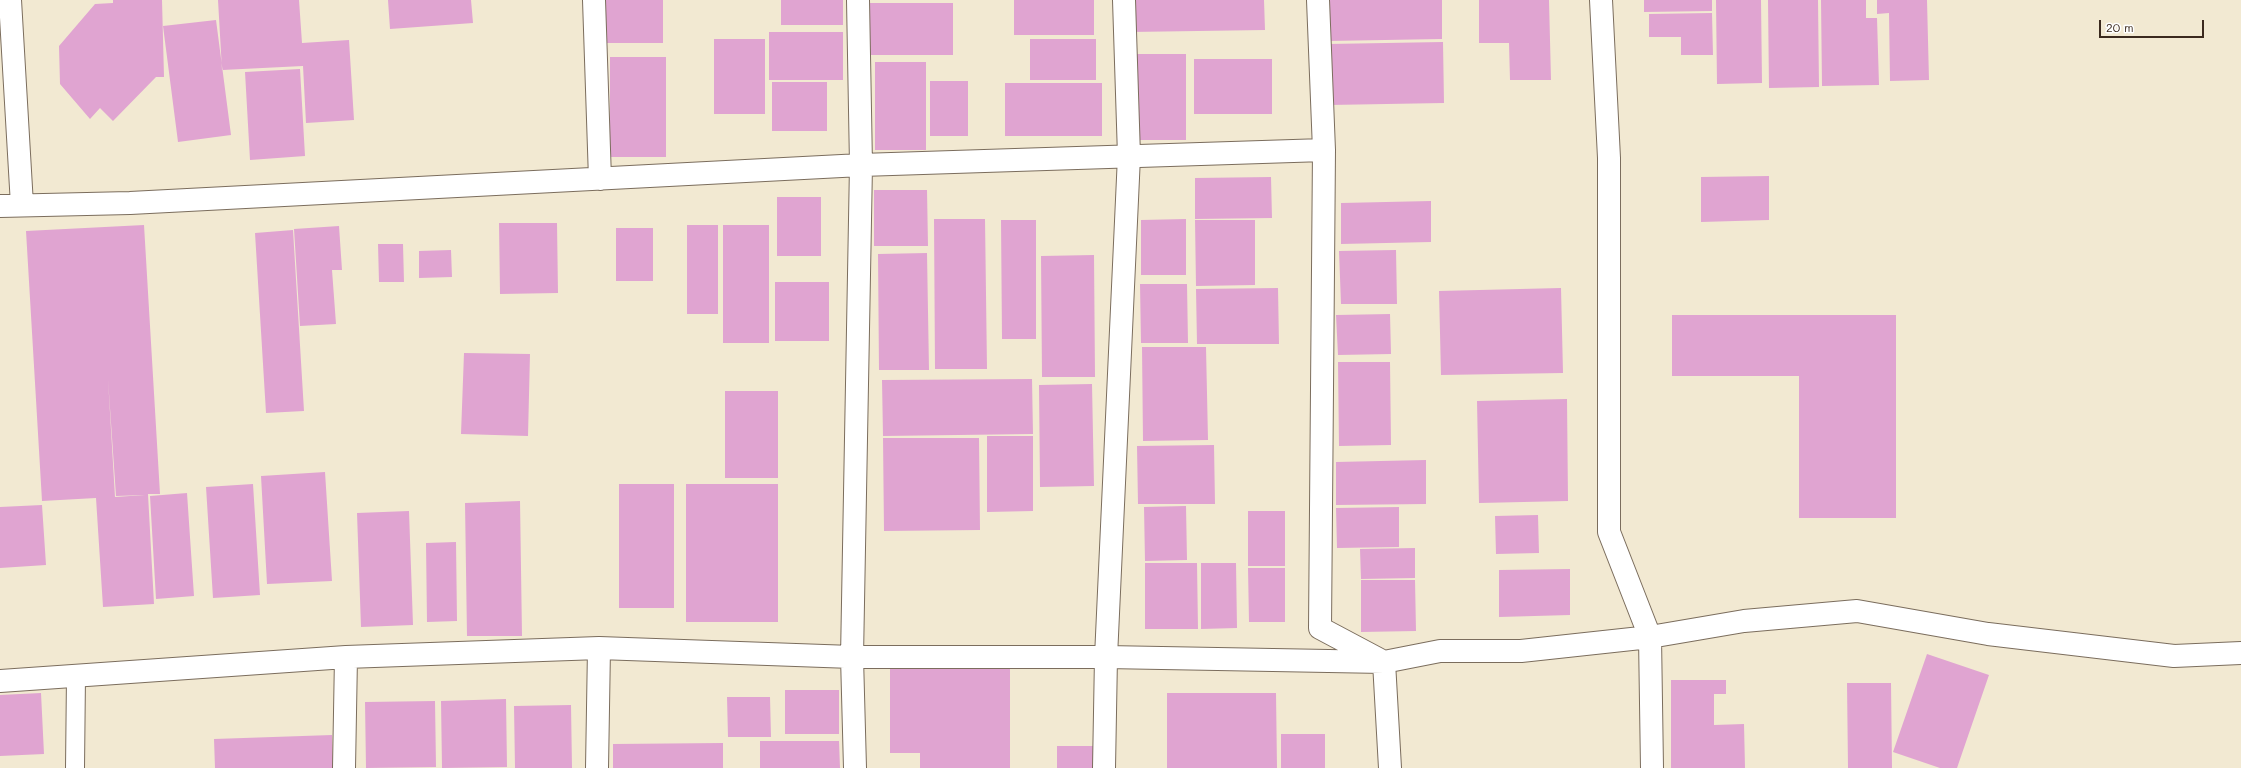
<!DOCTYPE html>
<style>
body{margin:0}
#map{position:relative;width:2241px;height:768px;overflow:hidden;background:#f2e9d2;font-family:Mali,sans-serif}
canvas{display:block}
.scale{position:absolute;left:2099px;top:20px;width:105px;height:18px;box-sizing:border-box;border:2px solid #3b2a1e;border-top:0;padding-left:5px;font-size:12px;line-height:14px;white-space:nowrap;color:#3b2a1e;-webkit-text-stroke:3px #fff;paint-order:stroke}
</style>
<div id="map">
<canvas width="2241" height="768"></canvas>
<div class="scale">20 m</div>
</div>
<script>
const c = document.querySelector('canvas').getContext('2d');
c.lineJoin = 'round';
function paint(path, color) {
  c.fillStyle = color;
  c.fill(path, 'evenodd');
}
function toPath(rows) {
  const path = new Path2D();
  for (const r of rows) {
    path.moveTo(r[0], r[1]);
    for (let i = 2; i < r.length; i += 2) path.lineTo(r[i], r[i + 1]);
  }
  return path;
}
function trace(path, color, width, dash) {
  c.strokeStyle = color;
  c.lineWidth = width;
  c.lineCap = dash ? 'butt' : 'round';
  c.setLineDash(dash || []);
  c.stroke(path);
}
paint(toPath([
 [113,0,162,0,164,77,156,77,113,121,100,108,90,119,60,84,59,46,95,4,113,3],
 [218,0,299,0,302,43,349,40,354,120,306,123,303,66,222,70],
 [388,0,471,0,473,23,390,29],
 [602,0,663,0,663,43,602,43],
 [781,0,843,0,843,25,781,25],
 [1014,0,1094,0,1094,35,1014,35],
 [1129,0,1264,0,1265,30,1130,32],
 [1327,0,1442,0,1442,39,1328,41],
 [1479,0,1549,0,1551,80,1510,80,1509,43,1479,43],
 [1644,0,1712,0,1712,11,1644,12],
 [1716,0,1761,0,1762,83,1717,84],
 [1768,0,1818,0,1819,87,1769,88],
 [1821,0,1866,0,1866,18,1877,18,1879,85,1822,86],
 [1877,0,1927,0,1929,80,1890,81,1889,13,1877,14],
 [863,3,953,3,953,55,863,55],
 [1712,13,1713,55,1681,55,1681,37,1649,37,1649,14],
 [216,20,231,135,178,142,163,26],
 [769,32,843,32,843,80,769,80],
 [714,39,765,39,765,114,714,114],
 [1030,39,1096,39,1096,80,1030,80],
 [1443,42,1444,103,1329,105,1328,44],
 [1137,54,1186,54,1186,140,1137,140],
 [610,57,666,57,666,157,610,157],
 [1194,59,1272,59,1272,114,1194,114],
 [875,62,926,62,926,150,875,150],
 [300,69,305,156,250,160,245,72],
 [930,81,968,81,968,136,930,136],
 [772,82,827,82,827,131,772,131],
 [1005,83,1102,83,1102,136,1005,136],
 [1769,176,1769,220,1701,222,1701,177],
 [1271,177,1272,218,1195,219,1195,178],
 [874,190,927,190,928,246,874,246],
 [777,197,821,197,821,256,777,256],
 [1431,201,1431,242,1341,244,1341,203],
 [934,219,985,219,987,369,935,369],
 [1186,219,1186,275,1141,275,1141,220],
 [1001,220,1036,220,1036,339,1002,339],
 [1195,220,1255,220,1255,285,1196,286],
 [499,223,557,223,558,293,500,294],
 [144,225,160,494,148,494,154,604,103,607,96,498,42,501,26,231],
 [108,379,116,496,145,495,115,497],
 [687,225,718,225,718,314,687,314],
 [723,225,769,225,769,343,723,343],
 [339,226,342,270,332,270,336,324,300,326,294,229],
 [616,228,653,228,653,281,616,281],
 [293,230,304,411,266,413,255,233],
 [378,244,403,244,404,282,379,282],
 [451,250,452,277,419,278,419,251],
 [1396,250,1397,304,1341,304,1339,251],
 [927,253,929,370,879,370,878,254],
 [1094,255,1095,377,1042,377,1041,256],
 [775,282,829,282,829,341,775,341],
 [1140,284,1187,284,1188,343,1141,343],
 [1278,288,1279,344,1197,344,1196,289],
 [1561,288,1563,373,1441,375,1439,291],
 [1390,314,1391,354,1338,355,1336,315],
 [1672,315,1896,315,1896,518,1799,518,1799,376,1672,376],
 [1142,347,1206,347,1208,440,1143,441],
 [464,353,530,354,528,436,461,434],
 [1338,362,1390,362,1391,445,1339,446],
 [1032,379,1033,434,883,436,882,380],
 [1092,384,1094,486,1040,487,1039,385],
 [725,391,778,391,778,478,725,478],
 [1567,399,1568,501,1479,503,1477,401],
 [987,436,1033,436,1033,511,987,512],
 [883,438,979,438,980,530,884,531],
 [1214,445,1215,504,1138,504,1137,446],
 [1426,460,1426,504,1336,505,1336,462],
 [325,472,332,581,267,584,261,476],
 [253,484,260,595,213,598,206,487],
 [619,484,674,484,674,608,619,608],
 [686,484,778,484,778,622,686,622],
 [187,493,194,596,156,599,150,496],
 [520,501,522,636,467,636,465,503],
 [42,505,46,565,0,568,0,507],
 [1186,506,1187,560,1145,561,1144,507],
 [1399,507,1399,547,1337,548,1336,508],
 [409,511,413,625,361,627,357,513],
 [1248,511,1285,511,1285,566,1248,566],
 [1538,515,1539,553,1496,554,1495,516],
 [456,542,457,621,427,622,426,543],
 [1415,548,1415,578,1361,579,1360,549],
 [1145,563,1197,563,1198,629,1145,629],
 [1201,563,1236,563,1237,628,1201,629],
 [1248,568,1285,568,1285,622,1249,622],
 [1570,569,1570,615,1499,617,1499,570],
 [1361,580,1415,580,1416,631,1361,632],
 [1927,654,1989,675,1957,768,1940,768,1893,752],
 [890,668,1010,668,1010,768,920,768,920,753,890,753],
 [1671,680,1726,680,1726,694,1714,694,1714,725,1744,724,1745,768,1671,768],
 [1847,683,1891,683,1892,768,1848,768],
 [785,690,839,690,839,734,785,734],
 [41,693,44,754,0,756,0,695],
 [1167,693,1276,693,1277,768,1167,768],
 [727,697,770,697,771,737,728,737],
 [506,699,507,767,442,768,441,701],
 [435,701,436,767,366,768,365,702],
 [571,705,572,768,515,768,514,706],
 [1281,734,1325,734,1325,768,1281,768],
 [332,735,333,768,215,768,214,739],
 [760,741,839,741,840,768,760,768],
 [723,743,723,768,613,768,613,744],
 [1057,746,1095,746,1095,768,1057,768]
]), '#e0a4d1');
const service = toPath([
 [75,768,76,676]
]);
const minor = toPath([
 [10,0,22,205],
 [594,0,600,179],
 [1318,0,1324,150,1320,628,1384,662,1390,768],
 [1601,0,1609,158,1609,532,1650,637,1652,768],
 [0,206,130,203,861,165,1324,150],
 [0,681,346,657,599,648,852,657,1106,657,1384,662,1440,651,1521,651,1650,637,1744,621,1857,611,1988,634,2174,656,2241,653],
 [344,768,346,657],
 [597,768,599,648],
 [855,768,852,657,861,165,858,0],
 [1104,768,1106,657,1129,156,1124,0]
]);
trace(service, '#7b6d5d', 20);
trace(minor, '#7b6d5d', 24);
trace(service, '#fff', 18);
trace(minor, '#fff', 22);
</script>
